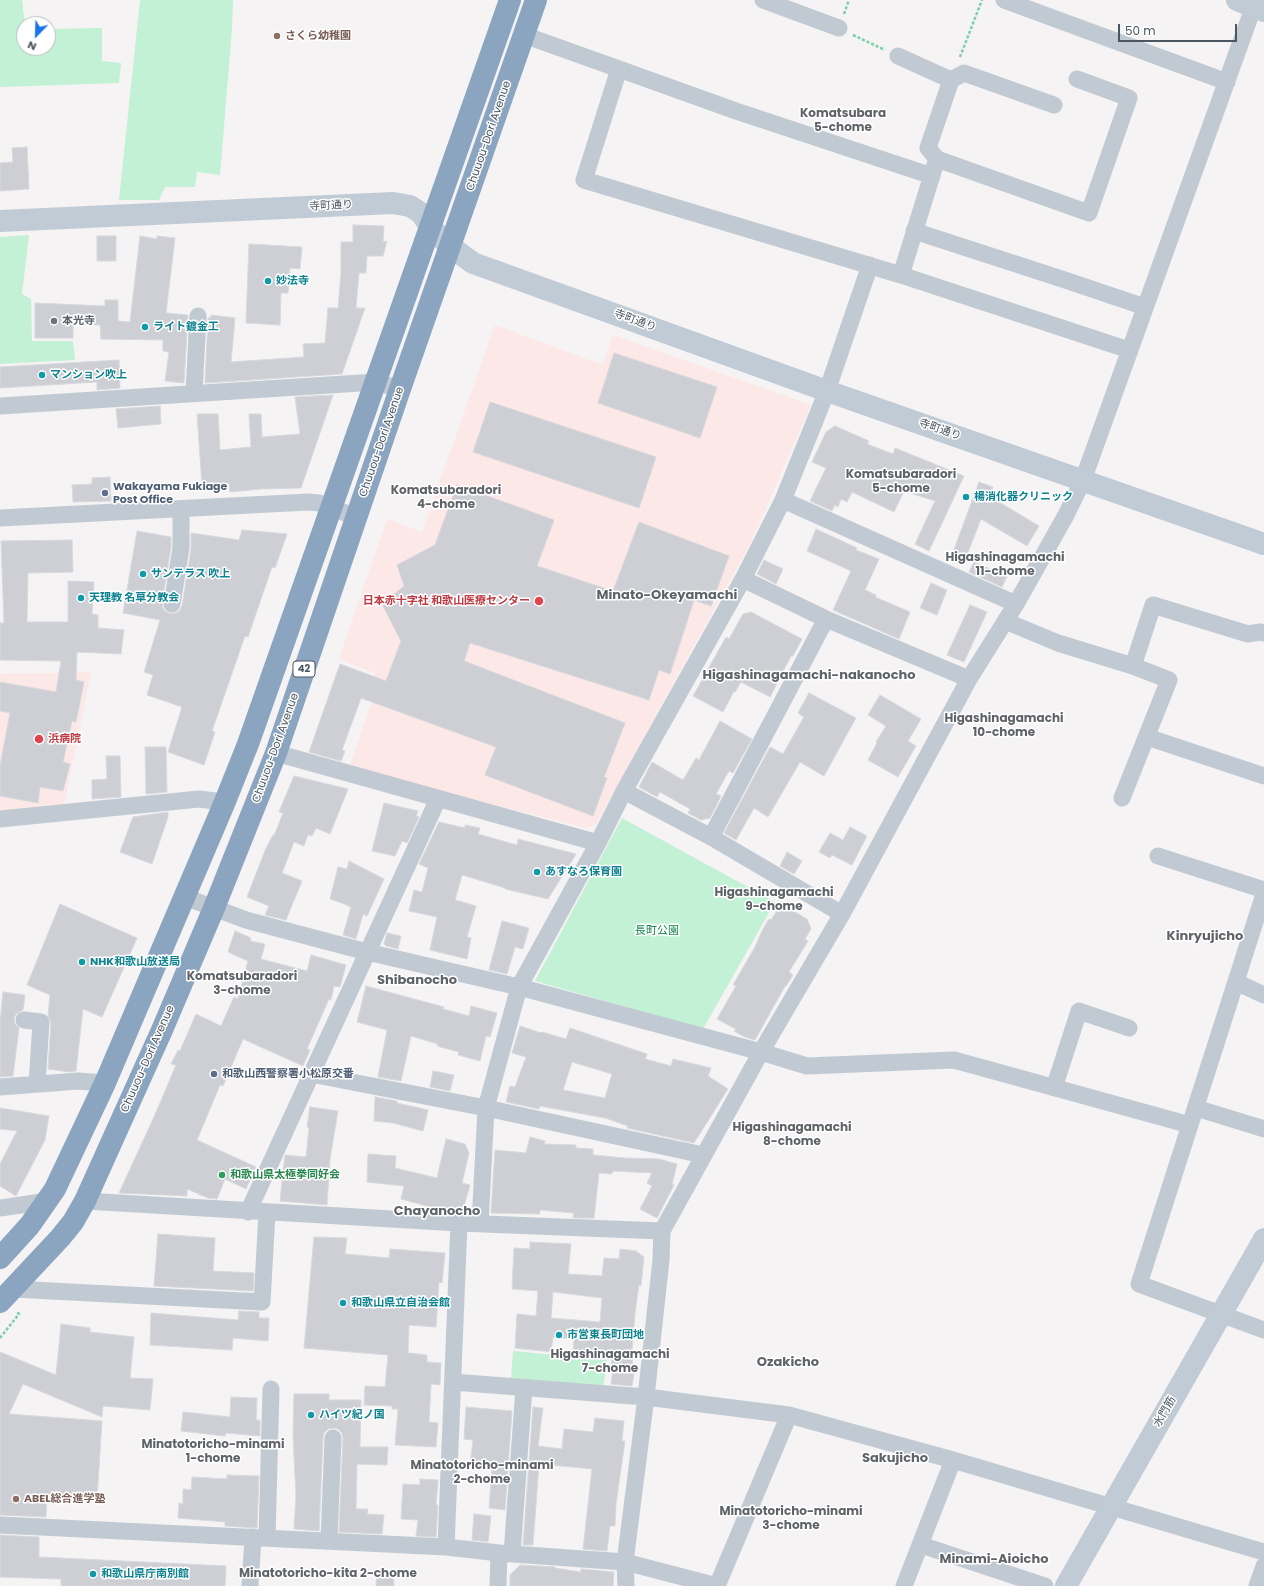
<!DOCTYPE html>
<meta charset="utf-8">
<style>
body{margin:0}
#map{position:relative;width:1264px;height:1586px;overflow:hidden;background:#f5f3f3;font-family:Poppins,sans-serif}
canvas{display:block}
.north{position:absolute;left:16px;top:16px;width:40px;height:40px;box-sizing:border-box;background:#fff;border:1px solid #b7bbc0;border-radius:50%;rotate:203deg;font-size:11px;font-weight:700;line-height:16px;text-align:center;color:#4a5661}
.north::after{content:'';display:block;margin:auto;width:14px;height:18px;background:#1a73e8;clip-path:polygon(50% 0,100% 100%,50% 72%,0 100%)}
.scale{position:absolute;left:1118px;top:24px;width:119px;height:18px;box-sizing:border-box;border:2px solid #4a5661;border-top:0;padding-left:5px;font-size:12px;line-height:14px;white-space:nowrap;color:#4a5661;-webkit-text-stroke:3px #fff;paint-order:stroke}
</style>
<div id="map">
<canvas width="1264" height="1586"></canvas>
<div class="north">N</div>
<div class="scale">50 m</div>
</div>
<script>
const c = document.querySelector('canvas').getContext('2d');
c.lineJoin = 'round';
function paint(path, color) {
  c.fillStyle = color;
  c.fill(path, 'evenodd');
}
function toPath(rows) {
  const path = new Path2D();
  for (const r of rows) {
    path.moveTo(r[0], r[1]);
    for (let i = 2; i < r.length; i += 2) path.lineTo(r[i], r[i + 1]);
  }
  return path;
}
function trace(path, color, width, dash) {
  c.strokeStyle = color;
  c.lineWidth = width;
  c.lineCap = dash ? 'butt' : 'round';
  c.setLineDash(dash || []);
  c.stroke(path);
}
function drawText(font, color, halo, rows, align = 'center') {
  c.font = font + ' Poppins,"Noto Sans JP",sans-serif';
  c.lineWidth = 3;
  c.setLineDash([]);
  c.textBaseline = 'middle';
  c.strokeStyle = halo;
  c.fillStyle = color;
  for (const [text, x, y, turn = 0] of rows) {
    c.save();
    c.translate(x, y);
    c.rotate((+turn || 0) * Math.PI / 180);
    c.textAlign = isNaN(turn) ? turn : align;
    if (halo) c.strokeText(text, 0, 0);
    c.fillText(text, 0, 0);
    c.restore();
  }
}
paint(toPath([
 [495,325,603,365,613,335,811,405,750,544,596,824,587,828,349,769,376,690,369,687,375,673,339,659,387,519,422,532],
 [91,672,64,805,0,811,0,674]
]), '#fce8e6');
paint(toPath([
 [0,0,22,0,25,24,24,24,24,48,48,48,48,29,102,28,102,61,121,63,119,83,0,87],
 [140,0,233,0,232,29,220,175,197,172,195,187,165,187,159,200,119,200],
 [29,235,22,294,31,299,32,341,73,341,75,360,0,364,0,237],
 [622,818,775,902,703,1029,535,981],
 [513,1351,607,1360,603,1389,511,1380]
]), '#c3f1d5');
const building = toPath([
 [27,147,29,189,0,191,0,163,13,162,12,148,27,147],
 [353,225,384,226,383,242,387,241,383,256,367,256,366,273,359,273,356,308,365,308,342,374,205,383,208,318,211,318,211,315,235,318,231,362,304,357,303,344,325,343,328,308,338,308,341,273,341,242,353,242,353,225],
 [97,236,116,236,116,261,97,261,97,236],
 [140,236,157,239,157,236,175,238,166,313,188,315,184,383,165,381,169,352,163,351,163,340,101,339,100,325,73,324,73,338,35,338,35,303,105,306,105,300,118,300,118,321,130,322,140,236],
 [249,244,302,247,300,269,290,268,288,293,281,293,280,325,246,323,249,244],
 [614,353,717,387,700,438,598,403,614,353],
 [119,360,120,388,97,390,97,382,0,388,0,367,119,360],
 [333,395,301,488,262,489,230,492,229,483,202,485,197,414,218,414,220,450,251,447,249,414,261,414,262,437,300,434,295,397,333,395],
 [490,402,656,457,639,508,473,452,490,402],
 [160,406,161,424,118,428,116,409,160,406],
 [835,426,869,441,867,444,893,454,895,448,964,476,929,551,915,544,935,501,904,491,894,512,852,492,847,502,841,499,838,507,835,505,832,511,810,501,826,468,812,462,826,432,835,426],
 [110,477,111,501,73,502,72,485,92,484,92,478,110,477],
 [979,482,993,487,989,496,1039,526,1027,546,981,519,965,560,952,555,979,482],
 [457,485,554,520,537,566,613,591,639,522,729,556,711,606,694,600,670,674,659,670,649,700,470,643,464,661,625,723,604,777,607,778,593,816,485,775,496,747,361,698,342,750,345,751,341,761,309,752,340,664,386,681,401,641,382,604,404,586,397,565,435,545,457,485],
 [816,529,857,548,856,550,879,559,865,590,876,595,875,597,910,612,899,639,833,610,851,571,807,551,816,529],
 [242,530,287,534,275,568,272,567,248,637,245,636,212,731,215,732,204,765,168,752,182,707,147,695,153,675,144,672,160,620,123,613,137,531,171,537,171,547,162,603,163,608,165,611,171,614,176,613,179,611,182,606,191,549,191,533,239,540,242,530],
 [72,540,73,572,28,573,27,622,68,622,68,581,94,582,92,614,98,615,98,628,124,630,121,654,77,652,76,680,84,682,76,722,72,721,63,762,70,764,63,791,40,787,38,803,0,796,0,766,10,713,0,711,0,682,56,692,61,661,0,660,0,623,4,623,1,541,72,540],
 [764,560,783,569,776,584,757,574,764,560],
 [974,562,1007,576,1002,587,969,572,974,562],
 [931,583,947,590,937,615,920,608,931,583],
 [970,605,987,612,964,662,947,655,970,605],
 [751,612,802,639,793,656,791,656,770,697,741,682,735,692,734,691,723,712,693,696,726,637,729,639,743,614,751,612],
 [809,693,856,718,824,776,800,762,768,817,754,808,736,840,724,833,770,747,783,754,804,717,798,713,809,693],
 [880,695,921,719,908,741,916,746,898,777,868,760,877,743,876,742,886,726,868,715,880,695],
 [720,721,752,739,733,773,729,771,716,794,721,796,710,818,701,820,688,813,690,809,660,792,657,797,639,787,652,762,683,780,696,758,699,760,720,721],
 [145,747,166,747,167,792,146,794,145,747],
 [106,756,120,756,121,797,92,799,92,780,107,779,106,756],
 [294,776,348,789,330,834,316,828,312,836,308,835,304,846,294,842,282,873,302,881,286,920,265,915,269,906,247,897,266,848,273,835,274,836,283,813,279,812,294,776],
 [384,803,418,811,416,816,419,817,407,843,402,841,395,856,372,851,384,803],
 [168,812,168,817,152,864,120,852,133,817,168,812],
 [439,822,465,828,465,825,480,828,478,834,517,845,518,839,576,854,548,899,505,889,505,888,462,875,455,900,476,906,467,937,471,938,467,959,430,950,437,917,409,911,414,890,422,892,428,868,419,864,439,822],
 [850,827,867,836,852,865,832,855,830,858,819,852,830,833,843,840,850,827],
 [787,852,802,861,794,874,780,866,787,852],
 [349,861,384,879,367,916,363,914,356,939,343,935,351,907,339,902,330,899,338,867,347,869,349,861],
 [60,904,137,938,102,1017,83,1009,76,1071,69,1072,48,1069,51,1023,48,1015,50,995,27,985,60,904],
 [781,904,807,919,811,929,805,939,808,941,789,972,793,975,786,986,785,986,755,1040,745,1037,734,1031,736,1029,717,1019,736,986,733,985,755,947,762,931,769,919,771,920,781,904],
 [502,921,529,928,523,949,515,947,507,974,489,970,502,921],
 [235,931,251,938,250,941,265,944,261,959,307,971,311,955,346,965,340,987,334,986,331,1000,329,999,307,1049,310,1050,303,1066,243,1039,223,1086,220,1085,197,1140,256,1167,246,1189,225,1179,217,1199,208,1198,187,1189,187,1196,119,1193,154,1117,176,1065,171,1064,178,1050,180,1051,196,1014,221,1026,234,997,238,999,248,961,228,952,235,931],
 [387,933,401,936,398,949,386,946,384,944,387,933],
 [366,986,444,1007,443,1009,469,1016,471,1006,497,1013,490,1037,486,1036,480,1061,458,1055,459,1052,437,1046,438,1044,411,1036,401,1081,378,1077,387,1030,357,1022,366,986],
 [3,992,25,995,23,1010,16,1014,14,1018,15,1024,19,1028,13,1076,0,1077,0,1023,3,992],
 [520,1026,541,1033,542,1032,566,1039,570,1028,647,1054,645,1059,671,1066,673,1059,711,1068,708,1076,728,1089,694,1143,627,1128,628,1126,605,1118,540,1106,539,1109,506,1102,510,1086,515,1087,526,1057,512,1053,520,1026],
 [572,1062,612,1074,605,1098,563,1090,572,1062],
 [433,1071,454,1075,450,1091,430,1087,433,1071],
 [375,1097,397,1101,397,1103,428,1110,423,1131,393,1123,374,1121,375,1097],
 [310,1107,338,1111,330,1159,327,1205,280,1201,285,1155,306,1157,309,1128,307,1127,310,1107],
 [0,1108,49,1116,45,1140,16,1196,0,1186,0,1164,17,1131,0,1129,0,1108],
 [530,1137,545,1141,544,1144,576,1145,576,1148,593,1149,593,1155,625,1158,659,1159,677,1164,672,1184,674,1185,657,1218,640,1209,652,1186,647,1183,652,1173,613,1171,612,1174,599,1173,594,1218,573,1218,574,1213,540,1210,540,1214,491,1213,495,1150,526,1153,530,1137],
 [446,1139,465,1144,469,1153,462,1183,470,1185,462,1213,452,1213,401,1199,404,1186,367,1182,368,1154,396,1156,395,1168,437,1178,446,1139],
 [158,1234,215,1238,213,1271,254,1273,253,1291,154,1286,158,1234],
 [314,1237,347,1238,345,1254,389,1258,390,1249,445,1253,442,1283,439,1282,436,1327,409,1325,408,1353,427,1355,427,1362,441,1363,440,1385,431,1384,429,1422,438,1423,436,1447,395,1445,398,1409,392,1409,392,1406,364,1405,365,1386,385,1387,388,1355,304,1348,314,1237],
 [530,1242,571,1244,568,1274,602,1276,604,1258,619,1259,620,1249,636,1251,644,1257,641,1286,639,1285,635,1313,632,1351,634,1351,631,1373,634,1373,632,1386,611,1384,613,1369,611,1369,612,1358,573,1354,574,1339,553,1337,551,1352,515,1348,517,1314,536,1316,538,1291,512,1289,514,1248,530,1249,530,1242],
 [553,1292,602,1298,600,1322,551,1318,553,1292],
 [239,1311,259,1312,259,1318,269,1318,268,1341,233,1338,232,1350,150,1345,151,1313,238,1320,239,1311],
 [61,1324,90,1328,90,1332,134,1337,130,1378,153,1379,150,1410,103,1406,102,1417,23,1384,9,1414,102,1421,97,1499,47,1496,46,1517,0,1515,0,1352,56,1375,61,1324],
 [294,1394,329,1394,329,1400,361,1400,360,1447,388,1447,387,1465,357,1464,356,1509,368,1509,367,1514,384,1515,382,1534,339,1532,343,1438,342,1433,338,1429,334,1428,328,1429,324,1433,323,1438,319,1531,294,1529,296,1496,293,1436,294,1394],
 [231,1397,257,1398,256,1420,260,1420,260,1436,226,1433,225,1436,181,1431,183,1412,230,1417,231,1397],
 [466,1407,512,1411,505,1510,489,1508,492,1466,470,1465,473,1440,464,1439,466,1407],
 [533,1407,543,1408,538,1446,562,1449,564,1429,593,1432,595,1418,624,1421,622,1441,625,1441,616,1504,615,1526,610,1526,607,1551,583,1549,592,1469,539,1464,533,1545,523,1545,533,1407],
 [227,1475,259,1476,257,1528,225,1526,225,1522,178,1518,179,1503,183,1504,183,1489,191,1490,192,1477,227,1479,227,1475],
 [420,1479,438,1480,436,1505,438,1505,436,1537,416,1536,418,1520,401,1519,403,1484,420,1485,420,1479],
 [474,1514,491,1516,488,1542,472,1540,474,1514],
 [0,1535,39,1537,39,1557,226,1566,225,1586,61,1586,61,1579,0,1577,0,1535],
 [520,1565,555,1567,555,1568,581,1572,581,1569,614,1572,613,1586,510,1586,510,1575,520,1565],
 [377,1570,393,1571,394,1586,376,1586,377,1570]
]);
paint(building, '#cdcfd5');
trace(building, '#d7d9de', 1);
trace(toPath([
 [844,14,849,0],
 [853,35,885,50],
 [960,57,982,0],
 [0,1338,19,1314,17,1312]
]), '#7ad0a6', 2.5, [3, 2]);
trace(toPath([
 [763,0,839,28],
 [1004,0,1227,82],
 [524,35,619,69,584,180,901,275,1129,350],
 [898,56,951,80,928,148,937,159],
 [619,69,736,111,932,176],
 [951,80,964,73,1054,105],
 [914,231,1062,279,1145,307],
 [901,275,937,159,1089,213,1129,98,1077,79],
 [194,393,198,316],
 [0,406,376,382,400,389],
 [783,500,1016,604],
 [0,518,308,502,319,503,356,517],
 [743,579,826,619,969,679],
 [172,604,181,548,181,509],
 [1005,621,1058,643,1133,666],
 [1147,737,1264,776],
 [276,753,598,843],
 [624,791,711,837,842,914],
 [1122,798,1169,680,1133,666,1153,605,1248,634,1260,632,1264,633],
 [0,819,199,799,215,801,224,804],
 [711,837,826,619],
 [1158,856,1264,890],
 [1264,894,1139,1284,1264,1330],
 [185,897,246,920,367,952,519,987,761,1052,807,1066,954,1060,1190,1125],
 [1236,982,1264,995],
 [24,1020,41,1022,37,1084],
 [311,1074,486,1108,703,1155],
 [0,1087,78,1081,105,1083],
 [1054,1088,1079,1011,1129,1028],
 [1196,1108,1264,1129],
 [85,1201,459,1223,662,1231],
 [0,1208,48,1201],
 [248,1212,438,799],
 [480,1224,486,1108,519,987,598,843,624,791,743,579,783,500,827,391,870,265],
 [13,1289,262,1302,267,1213],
 [453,1382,646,1397,789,1415,953,1460,1264,1552],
 [0,1525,446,1547,499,1553,625,1562,717,1586],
 [267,1538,271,1389],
 [329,1541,333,1438],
 [921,1545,1045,1586],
 [446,1547,459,1223],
 [512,1554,524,1388],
 [250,1586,253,1537],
 [498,1586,499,1553],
 [626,1586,625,1562,646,1397,661,1260,662,1231,761,1052,842,914,969,679,1016,604,1066,515,1083,480,1256,0],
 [717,1586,789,1415],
 [904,1586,953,1460],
 [1257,1586,1264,1566]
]), '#c1cad2', 17);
trace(toPath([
 [1237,0,1264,11],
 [0,221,393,203,410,206,421,213,431,228,451,247,473,263,827,391,1264,544],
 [1066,1586,1264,1239]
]), '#c1cbd6', 22);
trace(toPath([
 [0,1258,30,1225,55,1189,105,1083,224,804,248,744,510,0],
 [0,1302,60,1238,73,1222,85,1201,162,1030,214,908,276,753,400,389,536,0]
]), '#8ba5c1', 22);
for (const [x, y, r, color] of [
 [277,36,4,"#8d6e63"],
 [268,281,4,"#0f9aa8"],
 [54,321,4,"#6b7280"],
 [145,327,4,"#0f9aa8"],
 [42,375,4,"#0f9aa8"],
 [105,493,4,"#5c6f8a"],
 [966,497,4,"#0f9aa8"],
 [143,574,4,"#0f9aa8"],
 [81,598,4,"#0f9aa8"],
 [539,601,5,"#e0444e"],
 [39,739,5,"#e0444e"],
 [537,872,4,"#0f9aa8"],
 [82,962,4,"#0f9aa8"],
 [214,1074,4,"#5c6f8a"],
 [222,1175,4,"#2e9e5b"],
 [343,1303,4,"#0f9aa8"],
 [559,1335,4,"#0f9aa8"],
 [311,1415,4,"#0f9aa8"],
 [16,1499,4,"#8d6e63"],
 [93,1574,4,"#0f9aa8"]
]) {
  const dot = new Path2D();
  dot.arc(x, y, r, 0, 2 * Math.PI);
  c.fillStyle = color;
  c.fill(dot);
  trace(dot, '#fff', 1.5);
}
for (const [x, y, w] of [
 [304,669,22]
]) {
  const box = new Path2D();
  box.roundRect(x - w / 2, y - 8, w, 16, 3);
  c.fillStyle = '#fff';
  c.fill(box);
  trace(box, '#4a5661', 1);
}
drawText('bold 10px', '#4a5661', null, [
 ["42",304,669]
]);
drawText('bold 11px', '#785e54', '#fff', [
 ["さくら幼稚園",285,36],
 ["ABEL総合進学塾",24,1499]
], 'left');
drawText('11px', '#4a5661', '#fff', [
 ["Chuuou-Dori Avenue",489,136,-71],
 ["寺町通り",331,206,-3],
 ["寺町通り",635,321,20],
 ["寺町通り",940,430,19],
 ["Chuuou-Dori Avenue",382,442,-71],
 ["Chuuou-Dori Avenue",276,748,-70],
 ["Chuuou-Dori Avenue",148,1059,-66],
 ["水門筋",1165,1412,-60]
]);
drawText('bold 11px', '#0d838f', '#fff', [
 ["妙法寺",276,281],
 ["ライト鍍金工",153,327],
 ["マンション吹上",50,375],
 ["楊消化器クリニック",974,497],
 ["サンテラス 吹上",151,574],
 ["天理教 名草分教会",89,598],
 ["あすなろ保育園",545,872],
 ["NHK和歌山放送局",90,962],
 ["和歌山県立自治会館",351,1303],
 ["市営東長町団地",567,1335],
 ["ハイツ紀ノ国",319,1415],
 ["和歌山県庁南別館",101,1574]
], 'left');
drawText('bold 11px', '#5b616d', '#fff', [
 ["本光寺",62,321]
], 'left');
drawText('bold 11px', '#4e5e75', '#fff', [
 ["Wakayama Fukiage",113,487],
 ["Post Office",113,500],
 ["和歌山西警察署小松原交番",222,1074]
], 'left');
drawText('bold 11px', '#be3a42', '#fff', [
 ["日本赤十字社 和歌山医療センター",530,601],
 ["浜病院",48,739,"left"]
], 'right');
drawText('11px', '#17864f', '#fff', [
 ["長町公園",657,931]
]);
drawText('bold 11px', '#27864d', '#fff', [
 ["和歌山県太極拳同好会",230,1175]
], 'left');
drawText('bold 12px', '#5f6368', '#fff', [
 ["Komatsubara",843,114],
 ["5-chome",843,128],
 ["Komatsubaradori",901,475],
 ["5-chome",901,489],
 ["Komatsubaradori",446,491],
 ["4-chome",446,505],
 ["Higashinagamachi",1005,558],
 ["11-chome",1005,572],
 ["Higashinagamachi",1004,719],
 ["10-chome",1004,733],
 ["Higashinagamachi",774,893],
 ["9-chome",774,907],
 ["Komatsubaradori",242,977],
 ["3-chome",242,991],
 ["Higashinagamachi",792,1128],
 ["8-chome",792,1142],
 ["Higashinagamachi",610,1355],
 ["7-chome",610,1369],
 ["Minatotoricho-minami",213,1445],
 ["1-chome",213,1459],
 ["Minatotoricho-minami",482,1466],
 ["2-chome",482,1480],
 ["Minatotoricho-minami",791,1512],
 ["3-chome",791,1526],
 ["Minatotoricho-kita 2-chome",328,1574]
]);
drawText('bold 13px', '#5f6368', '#fff', [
 ["Minato-Okeyamachi",667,596],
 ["Higashinagamachi-nakanocho",809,676],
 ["Kinryujicho",1205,937],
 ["Shibanocho",417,981],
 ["Chayanocho",437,1212],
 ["Ozakicho",788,1363],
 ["Sakujicho",895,1459],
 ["Minami-Aioicho",994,1560]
]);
</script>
